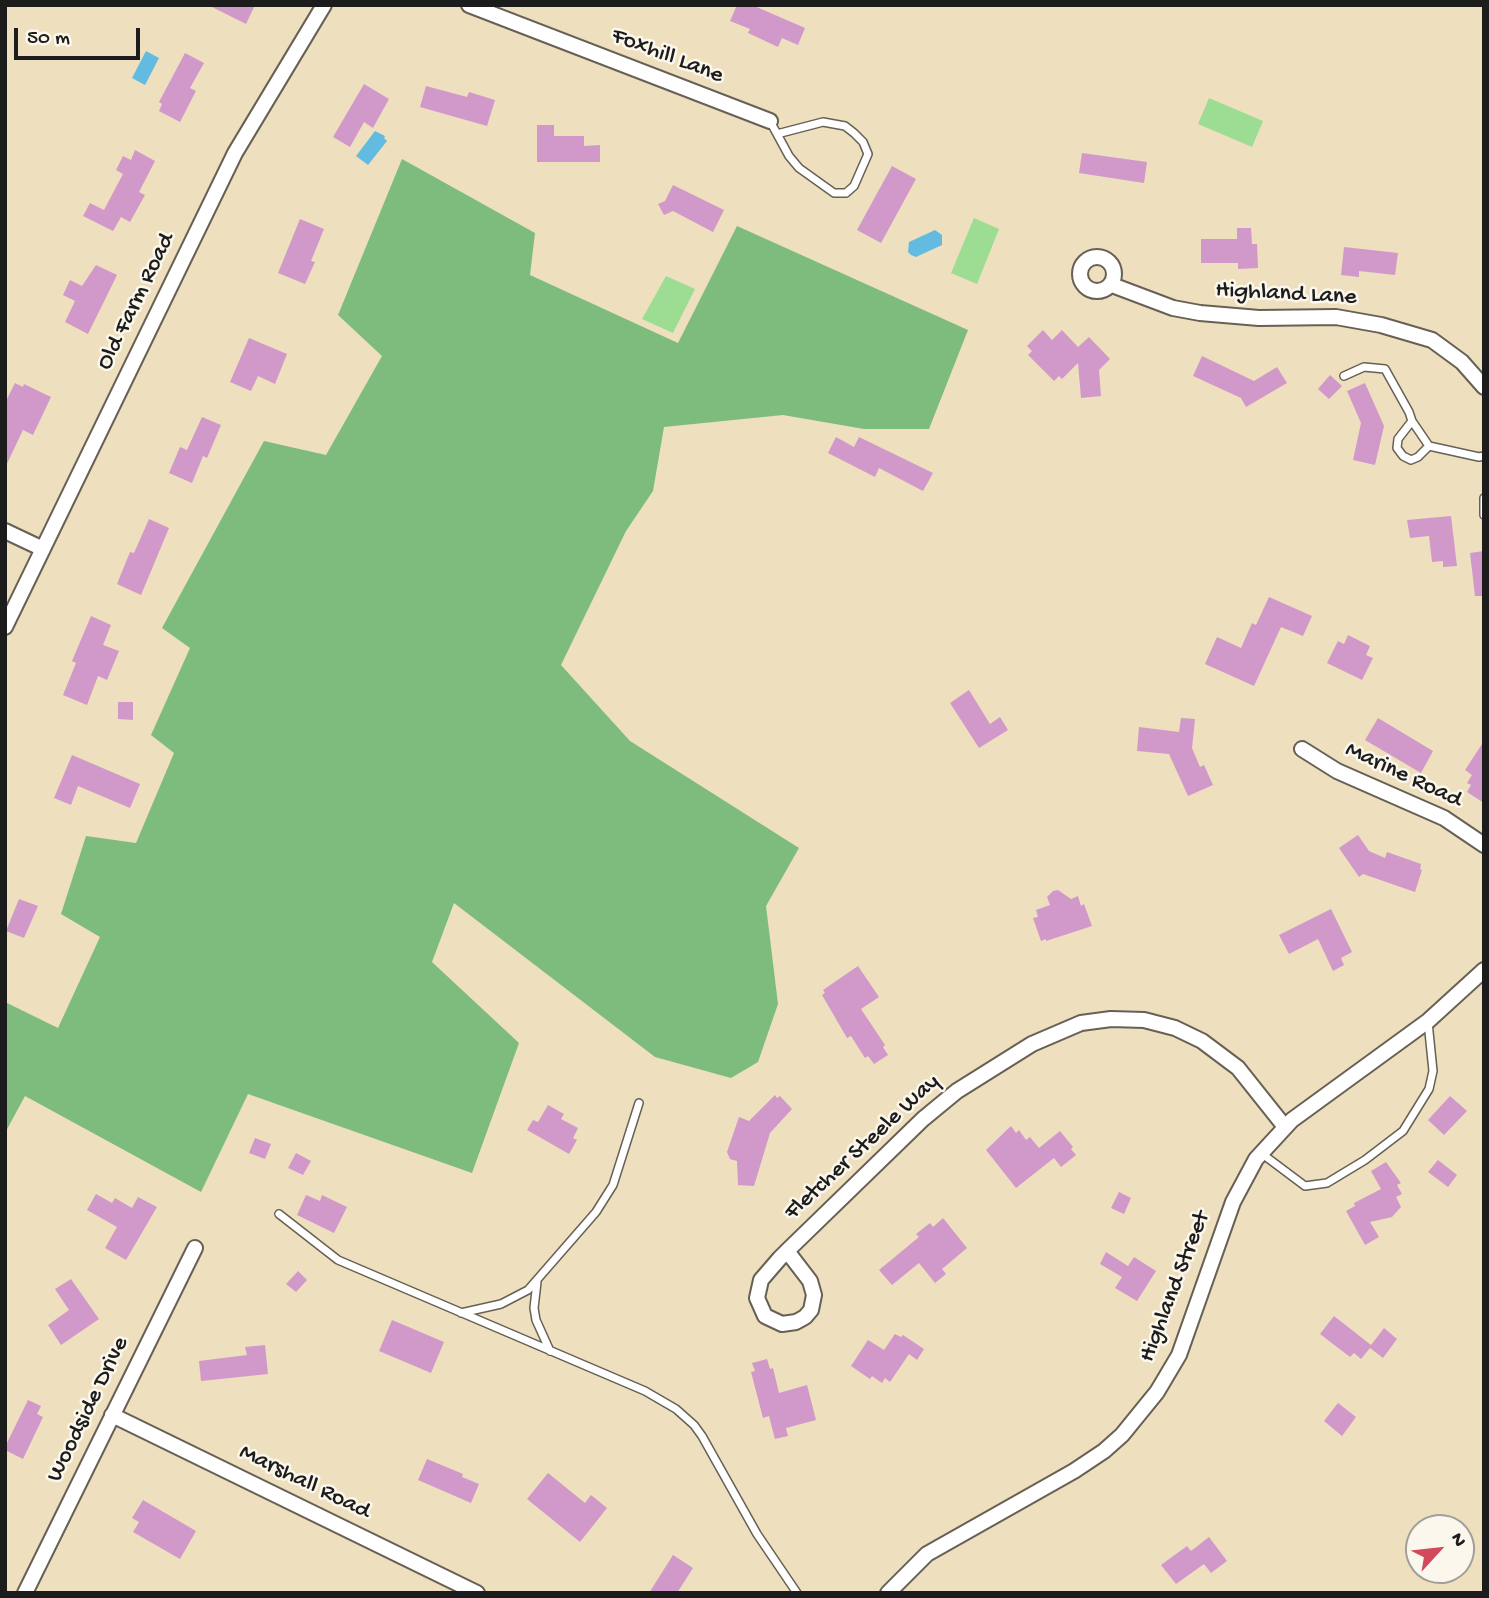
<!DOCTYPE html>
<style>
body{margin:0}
#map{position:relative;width:1489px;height:1598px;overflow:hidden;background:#eedfbe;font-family:"Gochi Hand",sans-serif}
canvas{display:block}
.frame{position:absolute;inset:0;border:7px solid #1c1c1c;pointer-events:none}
.north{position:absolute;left:1405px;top:1514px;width:70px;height:70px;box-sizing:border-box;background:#fbf7ec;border:2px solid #a29f99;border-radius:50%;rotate:63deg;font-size:19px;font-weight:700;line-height:28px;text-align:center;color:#1c1c1c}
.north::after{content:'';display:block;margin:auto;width:24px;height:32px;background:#d1495b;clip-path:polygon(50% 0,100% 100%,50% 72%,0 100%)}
.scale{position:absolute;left:14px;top:28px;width:126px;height:32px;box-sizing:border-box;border:4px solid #1c1c1c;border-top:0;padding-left:9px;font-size:21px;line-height:24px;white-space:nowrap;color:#1c1c1c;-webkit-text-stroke:5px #fbf7ec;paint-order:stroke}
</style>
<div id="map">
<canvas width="1489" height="1598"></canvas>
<div class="frame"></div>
<div class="north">N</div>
<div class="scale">50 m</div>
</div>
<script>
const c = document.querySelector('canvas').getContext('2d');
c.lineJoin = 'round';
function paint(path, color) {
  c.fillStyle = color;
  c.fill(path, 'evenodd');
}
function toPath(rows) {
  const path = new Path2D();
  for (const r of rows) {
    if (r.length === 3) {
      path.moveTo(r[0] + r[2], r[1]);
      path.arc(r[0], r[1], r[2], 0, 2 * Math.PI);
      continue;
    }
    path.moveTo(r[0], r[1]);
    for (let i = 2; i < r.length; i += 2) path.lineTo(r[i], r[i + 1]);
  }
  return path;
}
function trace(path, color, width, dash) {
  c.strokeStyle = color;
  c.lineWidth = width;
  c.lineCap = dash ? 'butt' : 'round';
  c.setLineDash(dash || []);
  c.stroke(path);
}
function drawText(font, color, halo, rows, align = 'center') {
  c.font = font + ' "Gochi Hand",sans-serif';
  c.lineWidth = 5;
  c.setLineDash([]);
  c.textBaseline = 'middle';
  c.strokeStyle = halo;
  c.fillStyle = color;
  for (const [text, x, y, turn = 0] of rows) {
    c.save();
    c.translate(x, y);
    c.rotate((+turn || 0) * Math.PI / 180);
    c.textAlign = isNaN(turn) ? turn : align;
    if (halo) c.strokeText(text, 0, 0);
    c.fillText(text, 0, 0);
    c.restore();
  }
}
paint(toPath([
 [1209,98,1263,121,1252,147,1198,124],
 [974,218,999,229,977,284,951,273],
 [666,276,695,289,673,333,642,319]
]), '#9ddd93');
paint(toPath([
 [402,159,535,233,530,275,678,343,737,226,968,330,929,429,864,429,783,415,664,427,653,491,626,531,561,665,630,741,799,848,766,906,778,1004,758,1062,731,1078,655,1057,454,903,432,962,519,1043,472,1173,248,1094,201,1192,25,1096,5,1133,5,1002,58,1028,100,937,61,914,86,836,136,843,174,753,151,735,190,648,162,628,264,441,326,455,382,356,338,315]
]), '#7ebc7d');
paint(toPath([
 [146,51,159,58,145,85,132,78],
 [375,131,385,136,384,138,387,141,368,165,356,156],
 [935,230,942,235,942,245,916,257,911,255,908,252,909,242]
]), '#64bbe1');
paint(toPath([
 [208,5,255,5,246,24],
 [737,5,752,5,805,28,798,45,782,38,778,47,748,33,750,29,730,21],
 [185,53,204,63,190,88,196,91,180,122,159,111,162,104,159,102],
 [364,84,389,99,373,128,364,122,350,147,333,137],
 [426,86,467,97,469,92,495,100,487,126,420,107],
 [537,125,554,125,554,136,584,136,584,146,600,145,600,162,537,162],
 [135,150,155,161,139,192,145,195,130,222,121,217,113,231,83,216,90,203,104,210,123,174,116,170,123,156,131,160],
 [1082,153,1147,162,1144,183,1079,173],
 [892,166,916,179,881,243,857,230],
 [673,185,724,210,713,232,673,211,664,215,658,204,665,201],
 [300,219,324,229,311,261,315,262,305,284,278,273],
 [1237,228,1251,228,1252,244,1257,244,1258,268,1238,269,1238,263,1201,263,1201,239,1237,239],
 [1344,247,1398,253,1395,275,1359,271,1359,277,1341,275],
 [96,265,117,275,88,334,65,322,75,301,63,295,70,280,82,286],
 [1043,330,1052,340,1062,330,1078,347,1089,337,1110,359,1099,370,1101,396,1081,398,1078,363,1062,379,1059,376,1054,381,1028,355,1032,351,1027,346],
 [249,338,287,354,275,384,258,376,251,391,230,382],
 [1202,356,1254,381,1277,367,1287,383,1246,407,1241,398,1193,376],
 [1330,375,1342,386,1329,399,1318,389],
 [15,383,23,387,24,384,51,397,33,435,23,430,5,468,5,403],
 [1365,383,1384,426,1375,465,1353,460,1361,423,1347,391],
 [202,417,221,425,207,458,203,456,192,483,169,473,180,447,187,450],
 [836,437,854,447,859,437,933,473,923,491,879,468,875,477,828,453],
 [1451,516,1457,566,1443,567,1443,561,1432,562,1429,536,1410,538,1407,520],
 [149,519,169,528,141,595,117,584,130,552,134,553],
 [1484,551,1484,596,1475,596,1470,553],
 [1269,597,1312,616,1303,636,1281,627,1254,686,1205,664,1217,637,1241,648,1252,623,1256,625],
 [91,616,111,625,103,645,119,651,107,680,98,676,87,705,63,695,76,663,72,661],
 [1348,635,1370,646,1366,655,1373,658,1362,680,1327,663,1338,641,1344,644],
 [969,690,990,724,1000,717,1008,730,979,748,950,703],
 [118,702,133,702,133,720,118,719],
 [1181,718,1195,719,1192,748,1200,767,1204,765,1213,785,1188,796,1169,754,1137,751,1139,727,1179,732],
 [1378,718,1433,751,1421,773,1365,740],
 [1484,741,1484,803,1467,792,1471,785,1467,783,1472,775,1465,770],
 [72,755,140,784,130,808,78,786,71,805,54,798],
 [1358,835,1369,851,1385,858,1387,852,1421,864,1420,869,1422,870,1415,892,1363,874,1359,877,1339,848],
 [1058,890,1071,899,1078,896,1081,906,1084,904,1092,926,1046,941,1046,939,1041,941,1033,918,1038,917,1036,910,1050,905,1047,897,1053,891],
 [19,899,38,906,24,938,6,931],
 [1331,909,1352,952,1341,958,1344,965,1333,971,1318,939,1289,954,1279,935],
 [858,966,879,997,861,1009,885,1045,883,1047,888,1055,874,1064,868,1056,865,1058,851,1036,847,1038,822,995,825,993,823,990],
 [775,1095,777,1098,780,1096,792,1109,770,1133,754,1186,738,1185,737,1161,730,1159,727,1152,739,1117,749,1121],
 [1450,1096,1467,1111,1444,1135,1428,1120],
 [548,1105,564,1114,561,1119,578,1128,573,1138,577,1140,569,1154,527,1130,533,1120,538,1122],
 [1011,1126,1016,1133,1019,1130,1026,1140,1030,1137,1039,1148,1060,1131,1073,1147,1071,1149,1076,1155,1061,1167,1054,1158,1016,1188,986,1150],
 [255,1138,271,1144,265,1159,249,1153],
 [296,1153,311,1161,303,1175,288,1168],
 [1438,1160,1457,1175,1448,1187,1428,1172],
 [1386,1162,1401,1183,1397,1185,1402,1194,1396,1197,1401,1207,1392,1217,1370,1222,1379,1237,1365,1245,1346,1211,1355,1206,1354,1203,1381,1189,1371,1171],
 [1119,1192,1131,1198,1124,1214,1111,1208],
 [96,1194,112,1203,115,1198,132,1208,138,1197,157,1207,126,1260,105,1248,117,1227,87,1210],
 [306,1195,320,1201,322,1195,347,1207,334,1233,297,1215],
 [943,1218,967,1248,942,1269,946,1274,935,1283,919,1263,892,1285,879,1270,919,1237,916,1234,930,1223,933,1227],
 [1106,1252,1128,1266,1134,1257,1156,1271,1137,1301,1115,1288,1122,1277,1100,1264],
 [298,1271,307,1280,296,1292,286,1284],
 [71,1279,99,1319,61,1345,48,1325,69,1310,55,1289],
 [1334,1316,1371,1345,1384,1328,1397,1339,1383,1358,1370,1348,1361,1359,1354,1353,1350,1357,1320,1334],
 [392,1320,444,1342,431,1373,379,1351],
 [895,1334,901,1337,903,1335,924,1349,917,1360,909,1354,890,1382,885,1378,882,1383,872,1376,870,1379,851,1366,868,1340,884,1350],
 [265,1345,268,1374,201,1381,199,1361,247,1355,245,1347],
 [767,1359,770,1369,773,1368,779,1393,807,1385,816,1420,786,1428,788,1436,775,1439,769,1416,763,1418,751,1372,755,1371,752,1363],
 [28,1400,41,1406,37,1414,43,1417,23,1459,5,1450,5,1447],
 [1338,1403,1356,1417,1342,1436,1324,1421],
 [427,1459,463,1474,462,1477,479,1484,471,1503,418,1480],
 [548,1473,585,1503,591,1495,607,1508,580,1542,527,1499],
 [143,1500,196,1531,180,1559,133,1532,139,1522,132,1518],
 [1209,1537,1227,1561,1211,1573,1204,1564,1176,1584,1161,1565,1187,1546,1191,1551],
 [673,1555,693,1568,677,1593,649,1593]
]), '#d199c9');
const service = toPath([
 [770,121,789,156,799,168,834,193,846,193,854,186,868,154,863,142,854,133,845,126,823,122,777,134],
 [1344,376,1364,367,1385,369,1409,412,1412,421,1398,439,1397,448,1403,456,1411,460,1418,457,1429,446,1479,457,1484,456],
 [1412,421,1429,446],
 [1484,498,1484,515],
 [1261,1153,1305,1186,1327,1183,1365,1160,1403,1131,1429,1089,1433,1071,1428,1022],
 [279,1214,338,1260,645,1391,676,1409,694,1425,702,1436,757,1534,797,1593],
 [537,1282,534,1308,536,1320,550,1351],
 [461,1313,501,1304,528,1290,596,1212,613,1185,639,1103]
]);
const minor = toPath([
 [469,5,770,121],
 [1097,274,17],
 [1112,285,1173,308,1200,313,1259,318,1336,317,1381,325,1432,340,1462,362,1484,387],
 [5,531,43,549],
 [5,627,235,153,324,5],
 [1302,749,1337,771,1444,818,1484,845],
 [787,1251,810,1281,814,1295,811,1310,805,1317,796,1322,782,1324,765,1316,757,1298,761,1280,780,1258,787,1251,923,1119,957,1091,1032,1044,1081,1023,1111,1019,1144,1020,1175,1028,1202,1041,1238,1068,1285,1127],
 [112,1415,477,1593],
 [25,1593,195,1248],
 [888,1593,927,1554,1074,1471,1104,1451,1122,1435,1157,1392,1179,1355,1233,1202,1256,1159,1292,1120,1428,1021,1484,970]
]);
trace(service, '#666055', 10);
trace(minor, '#666055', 18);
trace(service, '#fff', 7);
trace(minor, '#fff', 14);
drawText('24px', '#1c1c1c', '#fbf7ec', [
 ["Foxhill Lane",667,57,21],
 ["Highland Lane",1286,295,3],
 ["Old Farm Road",137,302,-64],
 ["Marine Road",1403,776,25],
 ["Fletcher Steele Way",863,1148,-43],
 ["Highland Street",1176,1287,-69],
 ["Woodside Drive",89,1410,-64],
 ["Marshall Road",304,1483,26]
]);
</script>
